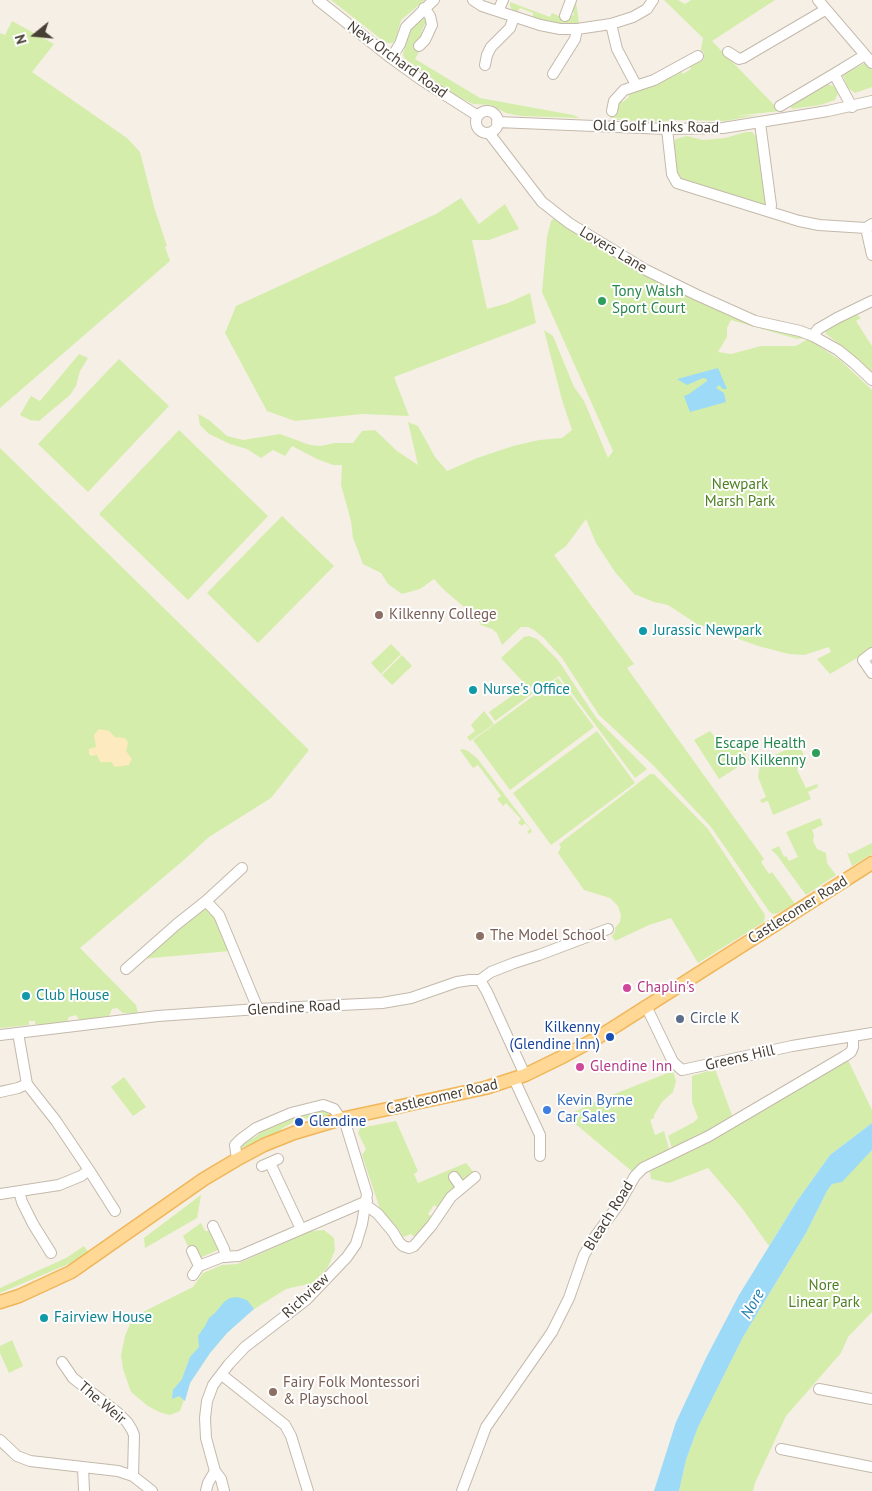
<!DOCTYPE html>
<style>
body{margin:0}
#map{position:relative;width:872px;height:1491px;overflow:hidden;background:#f5efe6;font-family:"PT Sans",sans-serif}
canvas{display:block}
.north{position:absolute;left:10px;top:10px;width:50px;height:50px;-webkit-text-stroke:4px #fff;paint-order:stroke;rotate:253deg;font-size:14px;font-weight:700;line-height:20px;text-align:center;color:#483f34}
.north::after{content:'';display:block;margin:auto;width:18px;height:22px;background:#483f34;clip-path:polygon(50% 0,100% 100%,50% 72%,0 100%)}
</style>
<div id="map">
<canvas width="872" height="1491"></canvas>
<div class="north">N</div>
</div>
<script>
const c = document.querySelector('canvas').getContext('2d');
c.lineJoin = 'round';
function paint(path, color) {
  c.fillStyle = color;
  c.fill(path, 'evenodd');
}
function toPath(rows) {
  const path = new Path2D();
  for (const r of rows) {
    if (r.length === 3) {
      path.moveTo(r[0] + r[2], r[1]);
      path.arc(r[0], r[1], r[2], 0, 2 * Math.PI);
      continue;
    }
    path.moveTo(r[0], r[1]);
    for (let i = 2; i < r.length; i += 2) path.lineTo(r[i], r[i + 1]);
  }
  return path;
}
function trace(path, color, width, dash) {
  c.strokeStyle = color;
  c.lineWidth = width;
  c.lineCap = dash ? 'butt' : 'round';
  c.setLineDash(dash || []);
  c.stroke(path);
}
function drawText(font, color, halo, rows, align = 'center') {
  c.font = font + ' "PT Sans",sans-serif';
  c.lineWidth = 4;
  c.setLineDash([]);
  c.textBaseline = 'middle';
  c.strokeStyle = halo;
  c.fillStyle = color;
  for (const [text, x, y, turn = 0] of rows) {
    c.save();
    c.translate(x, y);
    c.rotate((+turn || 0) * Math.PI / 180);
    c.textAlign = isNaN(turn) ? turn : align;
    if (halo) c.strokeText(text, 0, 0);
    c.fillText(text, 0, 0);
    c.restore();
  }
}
paint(toPath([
 [331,0,425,0,401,20,396,38,393,43,386,43],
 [664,0,678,0,685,4,691,0,775,0,712,41,780,111,734,116,758,115,725,121,675,120,658,122,617,120,617,119,630,119,610,118,617,114,616,105,620,99,623,102,629,97,627,92,680,70,683,74,691,69,688,64,694,61,700,62,704,59,704,53,701,50,703,38],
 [576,1,579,24,572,25,551,22,533,17,533,13,520,8,517,12,512,10,510,6,510,2,550,17,552,13,561,17,568,17,574,15,572,8],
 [423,17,426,19,428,25,425,24,421,32,425,35,414,44,414,48,419,52,415,59,480,98,573,115,580,118,521,116,506,113,491,105,473,104,453,94,404,58,403,54,410,29],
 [12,21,54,44,32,72,127,138,140,152,155,210,167,246,165,247,170,261,0,408,0,33,5,35],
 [865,63,872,70,872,87,855,93,848,88,843,76,846,73],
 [826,84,834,86,838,93,835,100,820,105,792,109,789,104],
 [746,132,752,132,759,139,767,206,681,182,676,173,673,143,676,139,687,136,703,140,725,138],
 [461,198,479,224,505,204,519,229,489,240,472,240,487,309,508,303,530,293,536,323,394,377,409,416,362,414,295,421,267,411,225,333,236,306,436,214],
 [554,218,568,225,620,259,807,338,797,339,731,320,727,328,727,337,718,352,731,354,761,346,796,346,808,339,840,360,872,390,872,649,830,674,817,659,831,652,829,647,804,655,789,654,758,646,697,624,668,605,654,602,634,594,615,572,596,543,586,519,566,546,554,555,634,664,627,668,764,859,761,862,769,874,772,872,795,904,778,913,773,914,769,911,711,827,654,766,599,715,562,658,544,638,534,630,528,627,521,627,502,645,497,633,492,629,481,625,477,618,443,589,434,579,420,589,402,594,388,584,381,573,363,564,353,538,351,521,341,485,342,465,333,465,317,459,292,446,285,456,273,450,261,458,247,449,230,444,209,434,200,425,198,414,209,420,227,436,243,440,280,434,310,445,321,446,334,443,353,443,362,431,375,430,397,451,418,465,408,422,418,426,435,457,447,471,477,458,513,446,539,440,562,438,572,430,562,400,544,330,553,336,574,387,584,401,608,458,613,451,542,292,547,237,551,221],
 [856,314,861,318,856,321,872,346,872,375,847,350,826,334,826,329,839,321],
 [79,354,88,358,80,371,76,386,70,395,39,421,30,420,20,415,31,396,40,401],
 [119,359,169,406,88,492,38,444],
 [179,430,268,516,188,600,99,514],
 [0,448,309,750,271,798,209,837,185,859,80,948,136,1005,138,1013,123,1013,117,1008,112,1009,109,1016,80,1021,76,1015,69,1017,66,1023,39,1026,35,1024,35,1021,29,1021,29,1025,0,1028],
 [282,516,334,566,258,643,207,593],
 [529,636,537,639,558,660,597,719,647,769,635,778,559,676,544,686,541,681,533,688,524,683,501,658,524,637],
 [391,644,401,654,381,674,371,663],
 [402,655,412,666,392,685,382,675],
 [558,678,594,727,510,790,473,740],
 [520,687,533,693,495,721,489,712,513,695,511,691],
 [484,711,494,724,470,741,467,737,475,731,471,725],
 [597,731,635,783,551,845,513,793],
 [710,731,722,746,735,740,749,760,719,779,694,740],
 [799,744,807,763,803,766,797,769,799,774,806,788,817,784,818,787,808,792,811,799,773,815,768,801,762,803,760,800,766,797,758,777,761,761],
 [463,749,468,751,477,758,532,831,529,834,527,832,530,829,525,823,522,826,518,823,521,819,506,803,503,806,497,799,501,796,478,765,473,768,460,750],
 [650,774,654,774,708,829,765,915,764,922,698,963,671,918,649,925,615,941,612,936,615,932,615,928,620,922,621,915,618,906,610,898,584,890,558,853,561,847,559,844],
 [820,818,823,825,812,830,814,834,813,841,817,849,826,853,827,863,836,875,806,895,776,854,771,850,779,846,784,857,786,856,789,861,798,857,786,832],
 [872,843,872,854,852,866,847,852,850,854],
 [203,908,211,912,217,921,230,951,141,959],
 [847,1058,872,1110,872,1123,830,1155,797,1201,769,1246,742,1208,708,1168,669,1183,651,1179,650,1172,658,1165],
 [715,1069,733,1118,673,1151,668,1136,694,1122,698,1118,692,1102,692,1076],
 [673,1071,676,1081,673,1092,662,1102,654,1115,654,1118,650,1120,655,1135,664,1131,670,1152,634,1173,566,1116,599,1100],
 [124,1077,146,1107,133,1116,111,1087],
 [319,1110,331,1112,331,1115,312,1120,301,1117,295,1119,292,1123,281,1129,282,1131,239,1149,238,1146,257,1136,264,1128,274,1122],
 [396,1121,418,1171,414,1174,418,1183,466,1163,475,1174,456,1189,439,1208,434,1205,428,1214,434,1218,418,1239,411,1234,403,1237,400,1231,380,1209,362,1155,366,1149,358,1133,360,1128],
 [872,1150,872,1312,848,1337,841,1353,786,1416,755,1483,753,1491,679,1491,686,1460,698,1427,743,1337,806,1233,827,1191,832,1184,837,1182],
 [201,1195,197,1218,145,1248,144,1238],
 [201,1223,205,1231,211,1231,220,1249,200,1258,194,1246,189,1248,183,1236],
 [324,1230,334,1238,335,1250,328,1267,313,1283,286,1289,248,1313,227,1333,210,1353,190,1383,180,1411,170,1415,159,1412,148,1406,131,1392,123,1369,121,1355,125,1336,133,1317,193,1287,203,1273,222,1265,237,1264,311,1231],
 [84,1246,88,1252,71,1263,0,1293,0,1288,66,1258],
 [12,1340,23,1366,9,1373,0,1353,0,1346]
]), '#d5edaa');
paint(toPath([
 [99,729,109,731,115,737,124,738,127,740,128,744,126,751,132,759,129,765,115,767,111,762,100,762,97,755,91,756,89,754,89,749,96,747,94,735]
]), '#fdeabe');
paint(toPath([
 [718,368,727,389,723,389,719,385,716,388,724,393,726,402,690,412,684,396,689,394,707,381,707,379,703,378,687,385,677,379],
 [872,1123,872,1150,842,1182,832,1184,827,1191,806,1233,743,1337,698,1427,686,1460,679,1491,654,1491,676,1422,706,1358,739,1295,797,1201,830,1155],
 [237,1297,247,1300,254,1309,227,1333,210,1353,190,1383,185,1401,179,1396,172,1399,173,1390,182,1379,190,1357,199,1347,198,1336,205,1326,209,1318,215,1313,224,1302,230,1298]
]), '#9cdaf8');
const minor = toPath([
 [318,0,391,58,420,79,478,116],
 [473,0,482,6,540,25,560,29,577,29,611,24,633,17,647,9,653,0],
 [818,0,872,63],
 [498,11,503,0],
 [565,16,571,0],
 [611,24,617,49,636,85],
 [419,46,425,40,432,25,430,16,424,8],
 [728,52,739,59,743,58,825,10],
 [391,58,400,44,406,27,434,0],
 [485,65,487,55,491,47,510,28,514,17],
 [553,74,575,39,577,29],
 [834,74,852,107],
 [780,106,834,74,865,55],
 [612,111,614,101,624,90,654,80,698,56],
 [487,122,11],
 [497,122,667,129,723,128,828,111,872,101],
 [760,123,771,205,770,212],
 [667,129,672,174,677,183,799,221,819,225,866,228,872,224],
 [489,133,542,202,569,223,646,270,697,295,755,321,800,331,813,336,838,350,854,363,872,380],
 [866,228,872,255],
 [813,336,818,329,837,318,872,301],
 [872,653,863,660,872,673],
 [206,901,219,915,258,1009],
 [126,969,177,924,206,901,242,868],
 [480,980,491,972,514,963,539,955,608,929],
 [480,980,487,992,525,1075],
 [646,1006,673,1062,682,1070,792,1046,872,1033],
 [0,1035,158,1016,258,1009,382,1003,411,998,457,982,470,980,480,980],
 [514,1079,540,1135,540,1156],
 [0,1092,18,1088,27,1084],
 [237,1159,235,1145,241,1139,256,1128,291,1113,323,1105,334,1109,341,1119],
 [270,1163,301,1229],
 [262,1166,278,1159],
 [89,1170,115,1211],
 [454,1177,461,1187],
 [19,1191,22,1202,33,1224,51,1253],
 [0,1194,59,1185,81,1176,89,1170,56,1121,27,1084,18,1033],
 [366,1208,370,1208,378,1214,393,1232,399,1242,403,1246,409,1248,414,1246,432,1225,451,1197,475,1177],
 [213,1226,224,1249,226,1257],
 [192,1251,199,1266,193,1275],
 [199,1266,222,1257,239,1256,367,1201],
 [62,1362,73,1378,118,1413,127,1422,132,1430,134,1435,133,1476],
 [222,1375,285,1425,291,1436,308,1491],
 [819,1389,872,1399],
 [0,1440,17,1456,30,1461,118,1471,133,1476,152,1491],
 [781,1449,872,1467],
 [83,1467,84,1491],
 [215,1471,221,1479,224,1491],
 [206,1491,208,1483,215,1471,206,1438,205,1418,207,1401,213,1385,229,1364,245,1347,306,1300,347,1257,356,1244,362,1224,367,1194,344,1119],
 [462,1491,486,1427,552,1332,569,1298,584,1255,594,1238,619,1204,635,1176,643,1168,709,1136,845,1056,851,1052,853,1047,853,1036]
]);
const major = toPath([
 [0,1302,19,1296,71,1272,204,1179,236,1160,264,1145,294,1133,341,1119,485,1088,525,1075,564,1056,597,1038,872,863]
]);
trace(minor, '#c4b9aa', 12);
trace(major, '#f0b659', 15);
trace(minor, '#fff', 10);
trace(major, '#ffd895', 12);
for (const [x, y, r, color] of [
 [602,301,5,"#2e9e5b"],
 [379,615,5,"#8d6e63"],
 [643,631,5,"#0f9aa8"],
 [473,690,5,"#0f9aa8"],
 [816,753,5,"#2e9e5b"],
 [480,936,5,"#8d6e63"],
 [627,988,5,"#d1479c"],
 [26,996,5,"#0f9aa8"],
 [680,1019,5,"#5c6f8a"],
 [610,1037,5,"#1a4fb4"],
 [580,1067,5,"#d1479c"],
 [547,1110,5,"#3f7fe0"],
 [299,1122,5,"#1a4fb4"],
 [44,1318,5,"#0f9aa8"],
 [273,1392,5,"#8d6e63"]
]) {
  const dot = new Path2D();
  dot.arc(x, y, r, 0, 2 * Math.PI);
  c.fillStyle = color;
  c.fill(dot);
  trace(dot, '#fff', 2);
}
drawText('15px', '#483f34', '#fff', [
 ["New Orchard Road",397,60,36],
 ["Old Golf Links Road",656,127,1],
 ["Lovers Lane",613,250,31],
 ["Castlecomer Road",798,910,-32],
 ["Glendine Road",294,1008,-3],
 ["Greens Hill",740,1058,-13],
 ["Castlecomer Road",442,1097,-13],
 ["Bleach Road",609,1216,-58],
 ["Richview",306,1296,-43],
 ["The Weir",102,1403,40]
]);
drawText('15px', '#27864d', '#fff', [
 ["Tony Walsh",612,292],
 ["Sport Court",612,309],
 ["Escape Health",806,744,"right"],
 ["Club Kilkenny",806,761,"right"]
], 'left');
drawText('15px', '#4d8021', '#fff', [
 ["Newpark",740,485],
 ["Marsh Park",740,502],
 ["Nore",824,1286],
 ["Linear Park",824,1303]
]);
drawText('15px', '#785e54', '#fff', [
 ["Kilkenny College",389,615],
 ["The Model School",490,936],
 ["Fairy Folk Montessori",283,1383],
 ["& Playschool",283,1400]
], 'left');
drawText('15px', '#0d838f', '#fff', [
 ["Jurassic Newpark",653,631],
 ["Nurse's Office",483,690],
 ["Club House",36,996],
 ["Fairview House",54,1318]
], 'left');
drawText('15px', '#b23c85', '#fff', [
 ["Chaplin's",637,988],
 ["Glendine Inn",590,1067]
], 'left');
drawText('15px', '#4e5e75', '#fff', [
 ["Circle K",690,1019]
], 'left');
drawText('15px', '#164399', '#fff', [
 ["Kilkenny",600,1028],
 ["(Glendine Inn)",600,1045],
 ["Glendine",309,1122,"left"]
], 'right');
drawText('15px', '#366cbe', '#fff', [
 ["Kevin Byrne",557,1101],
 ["Car Sales",557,1118]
], 'left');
drawText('italic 16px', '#207eae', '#fff', [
 ["Nore",753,1304,-61]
]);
</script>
